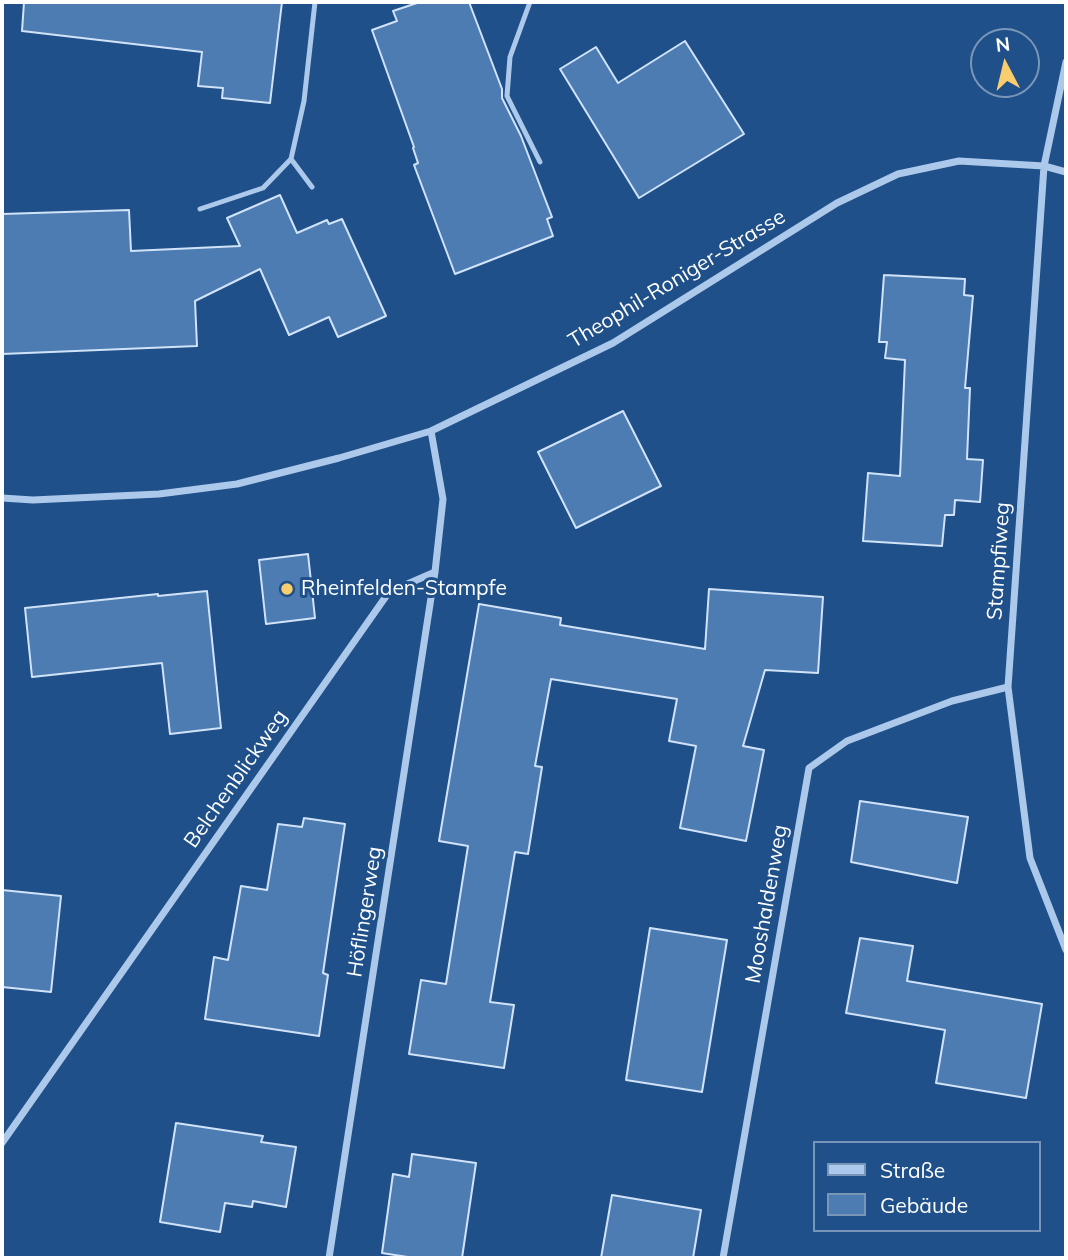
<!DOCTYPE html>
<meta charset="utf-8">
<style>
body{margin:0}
#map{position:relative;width:1068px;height:1260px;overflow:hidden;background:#205089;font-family:Mulish,sans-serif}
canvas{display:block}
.frame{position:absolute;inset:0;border:4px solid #fff;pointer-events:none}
.legend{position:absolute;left:813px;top:1141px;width:228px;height:91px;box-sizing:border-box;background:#205089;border:2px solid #7996b8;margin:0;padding:9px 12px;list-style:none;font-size:21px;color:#fff}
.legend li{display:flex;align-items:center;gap:14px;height:35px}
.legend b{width:35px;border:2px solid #7996b8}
.north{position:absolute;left:970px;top:28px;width:70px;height:70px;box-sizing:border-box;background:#205089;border:2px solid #7996b8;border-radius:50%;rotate:353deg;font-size:19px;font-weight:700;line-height:28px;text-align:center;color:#fff}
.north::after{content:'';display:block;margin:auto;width:24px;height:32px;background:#f8cd6d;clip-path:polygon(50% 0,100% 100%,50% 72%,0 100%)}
</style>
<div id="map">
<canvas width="1068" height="1260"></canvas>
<div class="frame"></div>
<ul class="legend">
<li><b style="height:9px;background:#acc9eb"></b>Straße</li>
<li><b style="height:19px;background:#4d7cb2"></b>Gebäude</li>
</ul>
<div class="north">N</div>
</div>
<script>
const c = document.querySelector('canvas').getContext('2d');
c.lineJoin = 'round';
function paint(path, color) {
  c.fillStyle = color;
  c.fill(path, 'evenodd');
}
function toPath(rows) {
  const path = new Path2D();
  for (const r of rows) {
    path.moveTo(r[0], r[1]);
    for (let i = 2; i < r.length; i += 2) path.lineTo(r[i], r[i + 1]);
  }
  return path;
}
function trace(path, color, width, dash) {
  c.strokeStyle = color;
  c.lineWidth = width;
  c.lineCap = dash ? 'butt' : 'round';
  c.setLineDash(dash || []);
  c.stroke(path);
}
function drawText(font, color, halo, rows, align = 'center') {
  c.font = font + ' Mulish,sans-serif';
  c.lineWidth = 6;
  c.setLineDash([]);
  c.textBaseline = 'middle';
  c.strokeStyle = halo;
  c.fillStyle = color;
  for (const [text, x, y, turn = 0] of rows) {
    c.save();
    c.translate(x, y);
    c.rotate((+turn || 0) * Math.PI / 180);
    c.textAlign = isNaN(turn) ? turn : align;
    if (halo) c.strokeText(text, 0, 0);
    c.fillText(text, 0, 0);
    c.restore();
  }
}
const building = toPath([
 [24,2,282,2,270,103,222,98,223,88,198,86,202,52,22,31,24,2],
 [420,2,469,2,502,89,502,98,521,136,552,217,547,219,553,236,455,274,414,165,418,163,413,148,414,147,372,30,397,21,393,11,420,2],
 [685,41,744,134,639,198,560,69,596,47,618,83,685,41],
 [280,195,297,233,327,220,329,224,342,219,386,316,338,337,329,317,289,335,260,269,195,301,197,346,2,354,2,214,129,210,131,251,240,246,227,218,280,195],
 [884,275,965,279,964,295,973,296,965,388,970,388,967,459,983,460,980,502,955,500,954,515,945,515,942,546,863,541,868,473,900,476,905,360,885,358,887,342,879,342,884,275],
 [623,411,661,486,576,528,538,452,623,411],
 [308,554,315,618,266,624,259,560,308,554],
 [709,589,823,597,818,673,765,670,743,746,764,750,746,841,680,828,696,746,669,741,677,699,551,679,535,766,542,767,528,854,515,852,490,1002,514,1005,504,1068,409,1054,421,980,446,984,468,846,439,841,479,604,561,618,560,625,705,649,709,589],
 [207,591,221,728,170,734,162,663,32,677,25,608,158,594,158,596,207,591],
 [860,801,968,817,957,883,851,862,860,801],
 [304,818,345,824,323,973,328,975,319,1036,205,1019,214,957,228,960,241,886,267,890,278,824,302,827,304,818],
 [2,890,61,896,51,992,2,987,2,890],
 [650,928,727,940,702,1092,626,1080,650,928],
 [860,938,913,946,907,981,1042,1004,1026,1098,936,1083,945,1030,846,1013,860,938],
 [176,1123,263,1136,261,1142,296,1147,286,1207,253,1201,252,1207,225,1203,220,1232,160,1222,176,1123],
 [412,1154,476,1163,462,1258,414,1258,382,1253,393,1174,409,1177,412,1154],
 [612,1195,701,1210,693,1258,601,1258,612,1195]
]);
paint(building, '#4d7cb2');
trace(building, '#d1e3f8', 2);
trace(toPath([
 [530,2,510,57,507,96,540,162],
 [291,159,312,187],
 [200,209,263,188,291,159,304,101,315,2]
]), '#acc9eb', 5);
trace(toPath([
 [1066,62,1044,166,1008,687,1030,858,1066,950],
 [2,498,33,500,159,494,237,484,339,458,431,431,613,343,837,203,898,174,959,161,1044,166,1066,172],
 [2,1143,389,592,435,572],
 [329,1258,435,572,443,499,431,431],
 [723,1258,809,768,847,741,952,701,1008,687]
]), '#acc9eb', 7);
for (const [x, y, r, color] of [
 [287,589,7,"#f8cd6d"]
]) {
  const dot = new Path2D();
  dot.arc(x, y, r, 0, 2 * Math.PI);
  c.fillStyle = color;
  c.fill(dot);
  trace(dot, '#205089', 2.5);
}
drawText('21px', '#fff', '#205089', [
 ["Theophil-Roniger-Strasse",677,279,-31],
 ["Stampfiweg",999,561,-86],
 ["Belchenblickweg",236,779,-55],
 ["Mooshaldenweg",767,904,-80],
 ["Höflingerweg",365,912,-81]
]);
drawText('21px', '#fff', '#205089', [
 ["Rheinfelden-Stampfe",301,589]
], 'left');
</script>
